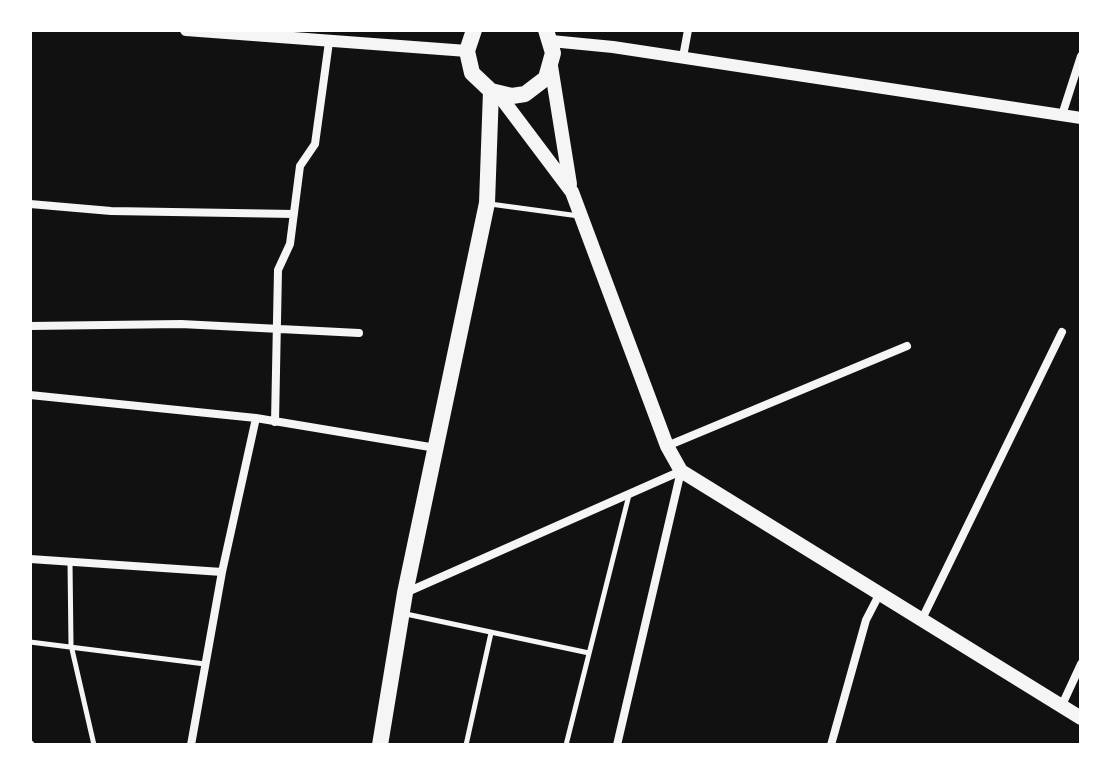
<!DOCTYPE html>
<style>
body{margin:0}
#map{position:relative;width:1111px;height:775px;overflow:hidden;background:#111;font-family:"Alegreya Sans",sans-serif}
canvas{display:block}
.frame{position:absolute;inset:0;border:32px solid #fff;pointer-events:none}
</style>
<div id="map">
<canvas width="1111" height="775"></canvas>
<div class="frame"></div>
</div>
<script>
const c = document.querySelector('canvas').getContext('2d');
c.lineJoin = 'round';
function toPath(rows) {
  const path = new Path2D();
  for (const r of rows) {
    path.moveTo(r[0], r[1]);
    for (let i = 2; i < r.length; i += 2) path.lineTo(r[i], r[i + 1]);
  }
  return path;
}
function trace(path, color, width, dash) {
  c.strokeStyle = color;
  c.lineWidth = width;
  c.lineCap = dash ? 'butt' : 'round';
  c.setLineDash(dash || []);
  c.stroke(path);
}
trace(toPath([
 [490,204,579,216],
 [70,562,71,645,94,745],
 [406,614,589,653],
 [30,642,205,664],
 [466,745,491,633],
 [566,745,629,495]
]), '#f5f5f5', 5);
trace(toPath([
 [683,57,688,30],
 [1062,115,1081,56],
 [30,204,111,211,294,214],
 [30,326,181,324,359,333],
 [30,395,256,418,436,448],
 [275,422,278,270,290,244,300,166,315,144,329,42],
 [667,446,907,346],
 [30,559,222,572],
 [405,593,681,471],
 [922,619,1062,332],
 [1062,705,1081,664],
 [30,744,31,745],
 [191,745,222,572,256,418],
 [617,745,681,471],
 [831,745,866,620,880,593]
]), '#f5f5f5', 8);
trace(toPath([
 [186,30,467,51],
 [551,41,613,47,1081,118]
]), '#f5f5f5', 12);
trace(toPath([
 [551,66,570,184],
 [499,95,572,192,667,446,681,471,1081,718]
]), '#f5f5f5', 14);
trace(toPath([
 [474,30,467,51,472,73,491,91,512,96,525,94,546,78,553,53,546,30],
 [380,745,405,593,487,203,491,91]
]), '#f5f5f5', 16);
</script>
